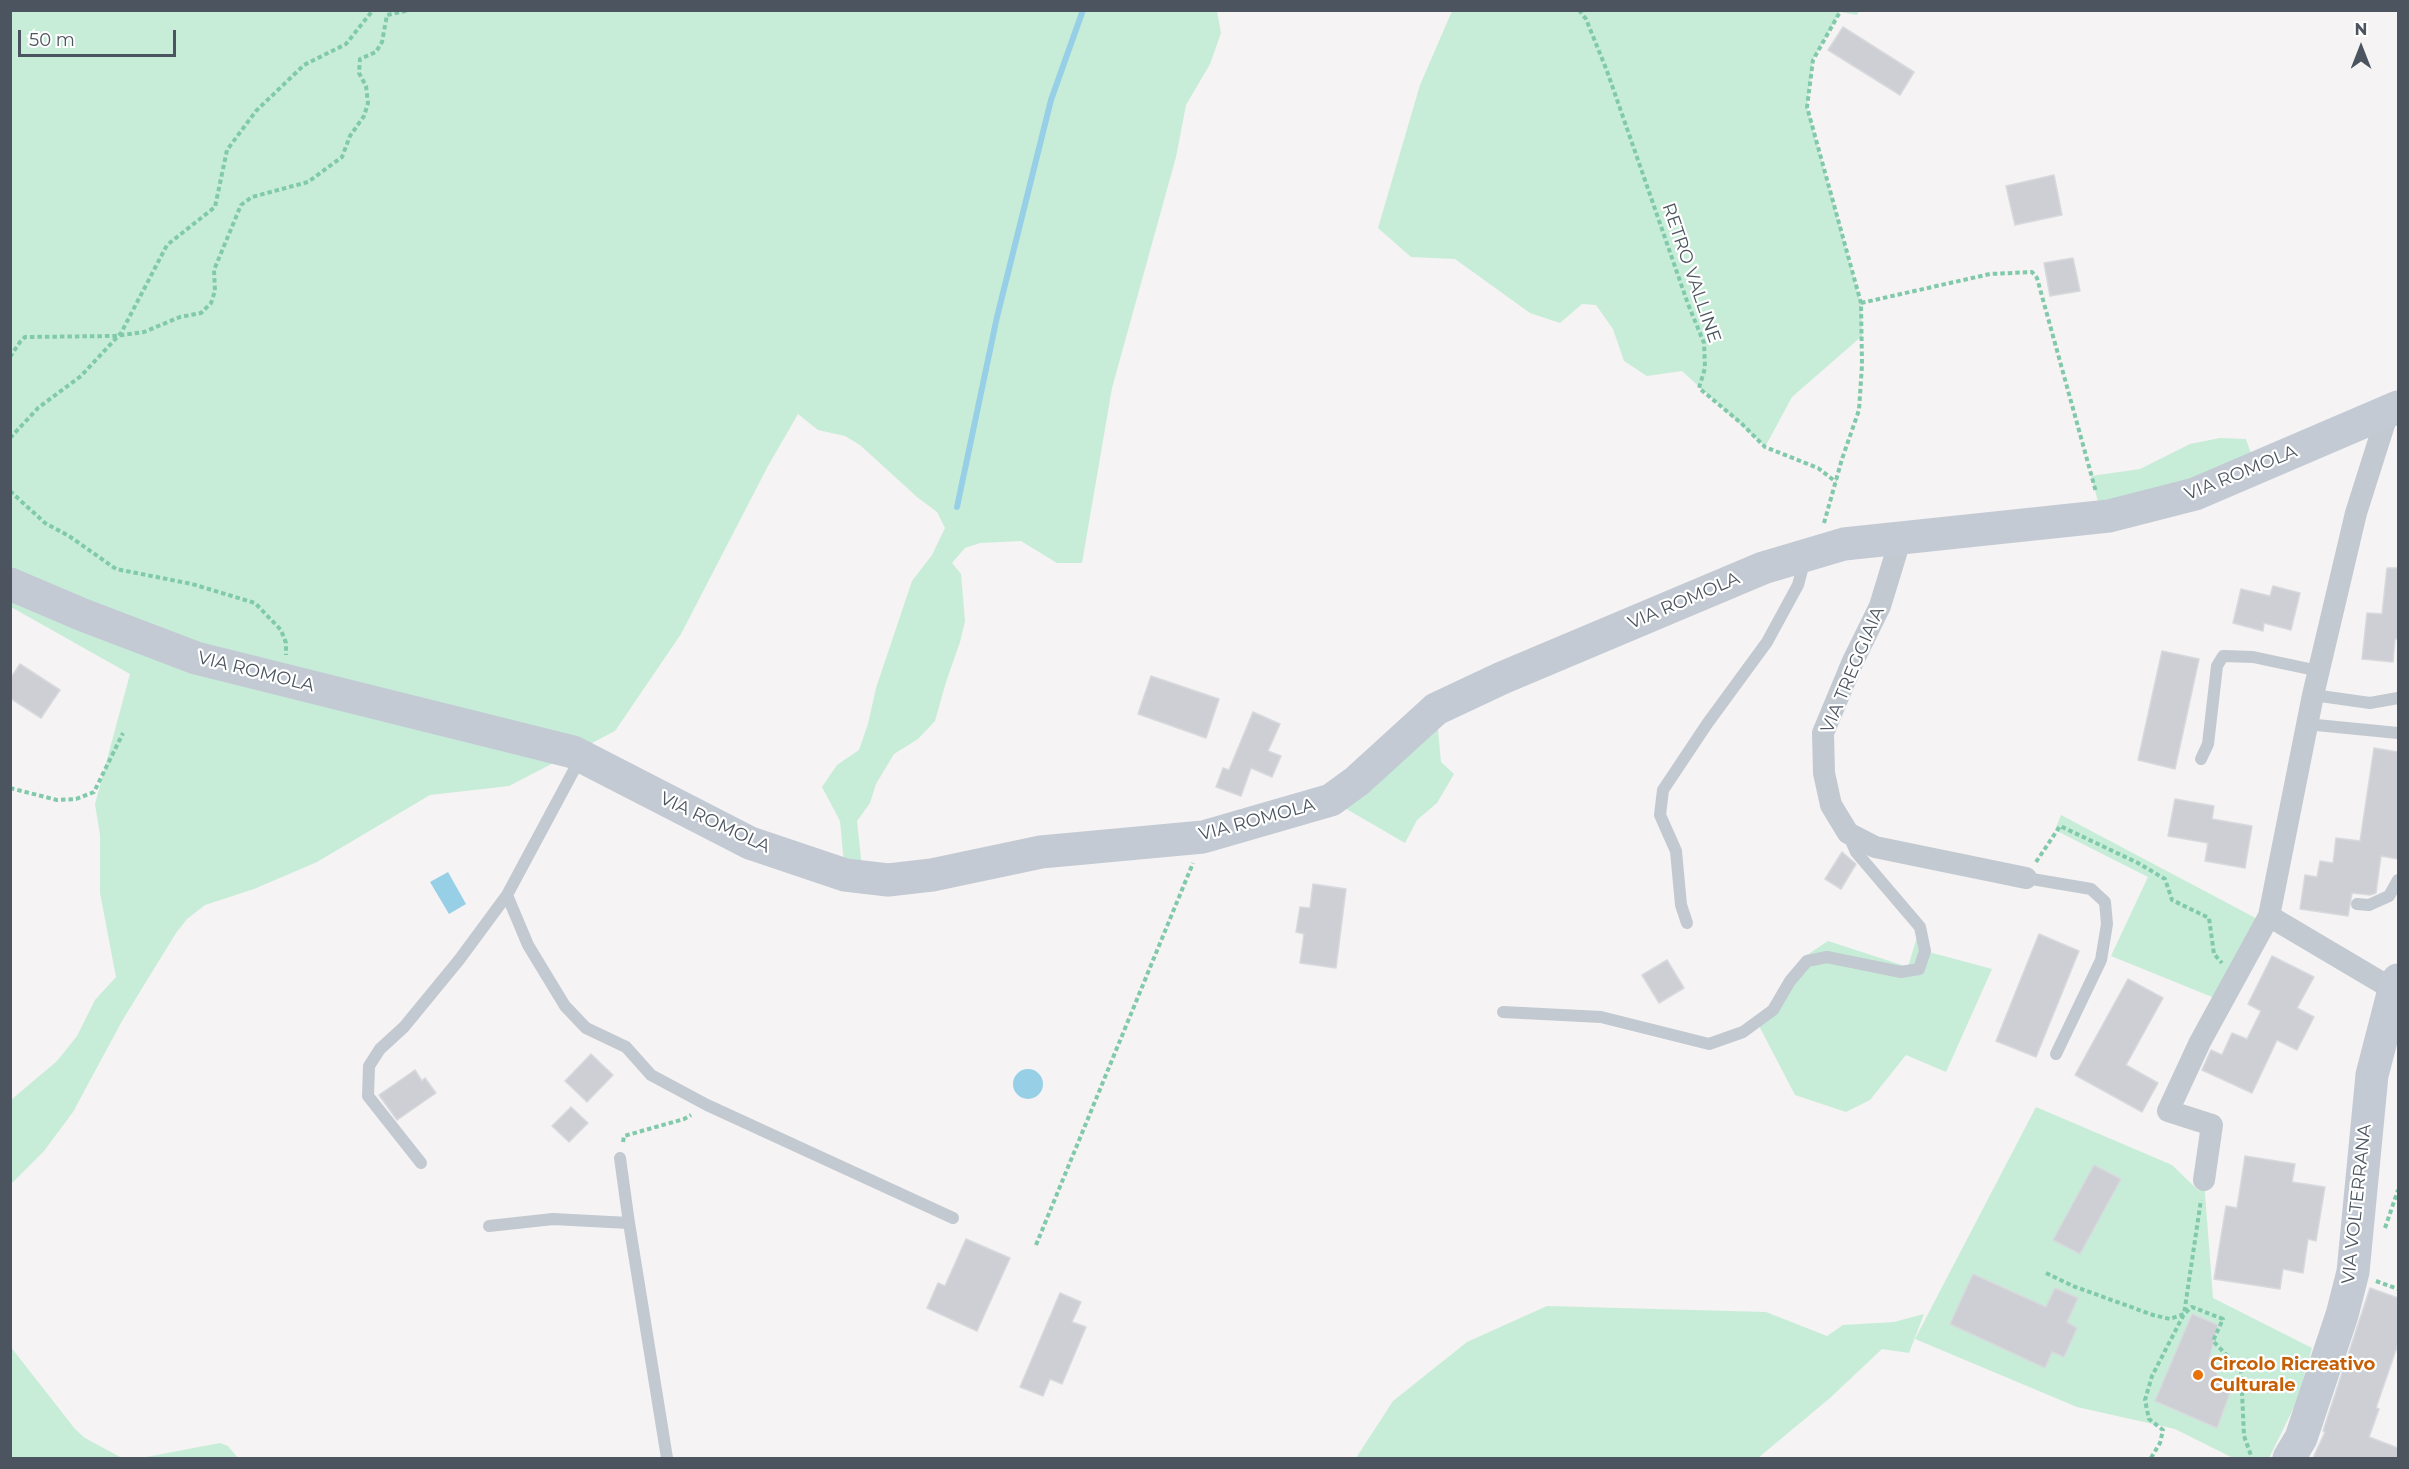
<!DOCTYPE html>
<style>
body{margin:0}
#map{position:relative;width:2409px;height:1469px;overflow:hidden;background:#f5f3f3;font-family:Montserrat,sans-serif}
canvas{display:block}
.frame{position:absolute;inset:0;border:12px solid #4c555f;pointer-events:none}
.north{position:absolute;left:2331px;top:18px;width:60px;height:60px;-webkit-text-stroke:4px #fff;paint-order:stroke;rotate:0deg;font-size:16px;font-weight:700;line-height:24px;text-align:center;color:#4c555f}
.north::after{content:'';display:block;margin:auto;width:21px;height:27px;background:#4c555f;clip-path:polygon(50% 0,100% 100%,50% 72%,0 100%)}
.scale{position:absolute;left:18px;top:30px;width:158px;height:27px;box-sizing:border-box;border:3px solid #4c555f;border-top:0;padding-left:8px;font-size:18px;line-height:21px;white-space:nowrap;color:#4c555f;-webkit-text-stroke:4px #fff;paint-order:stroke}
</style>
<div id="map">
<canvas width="2409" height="1469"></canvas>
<div class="frame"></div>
<div class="north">N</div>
<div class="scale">50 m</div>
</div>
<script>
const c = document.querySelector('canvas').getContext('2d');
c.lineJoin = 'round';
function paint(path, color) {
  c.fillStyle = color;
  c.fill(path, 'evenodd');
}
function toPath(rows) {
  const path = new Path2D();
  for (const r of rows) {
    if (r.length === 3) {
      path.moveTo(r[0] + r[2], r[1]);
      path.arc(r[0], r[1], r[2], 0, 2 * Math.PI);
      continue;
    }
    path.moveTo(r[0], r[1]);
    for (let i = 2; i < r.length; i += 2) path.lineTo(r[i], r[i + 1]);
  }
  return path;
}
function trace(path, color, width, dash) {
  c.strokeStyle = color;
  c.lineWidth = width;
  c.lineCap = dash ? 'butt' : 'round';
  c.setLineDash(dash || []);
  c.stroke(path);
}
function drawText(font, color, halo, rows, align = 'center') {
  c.font = font + ' Montserrat,sans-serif';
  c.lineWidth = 4.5;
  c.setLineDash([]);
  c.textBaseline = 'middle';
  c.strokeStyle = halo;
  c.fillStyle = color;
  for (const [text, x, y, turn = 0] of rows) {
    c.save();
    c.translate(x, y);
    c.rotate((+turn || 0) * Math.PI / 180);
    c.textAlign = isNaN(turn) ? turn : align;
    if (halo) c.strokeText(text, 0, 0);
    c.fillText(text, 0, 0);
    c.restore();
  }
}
paint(toPath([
 [11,11,1217,11,1221,33,1210,64,1186,105,1176,157,1112,388,1082,563,1057,563,1021,541,980,543,965,548,952,563,961,574,965,621,960,642,946,682,935,721,918,739,894,754,876,784,870,803,857,821,863,877,845,875,840,821,822,787,837,765,859,750,868,724,876,688,912,581,932,555,945,528,937,512,917,497,860,445,845,436,818,430,798,414,768,466,681,634,615,731,509,786,430,795,317,862,254,889,205,905,187,919,176,933,122,1021,73,1112,44,1151,11,1184,11,1100,57,1061,77,1036,95,1000,116,977,100,893,100,835,95,804,130,674,11,607],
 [1452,11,1859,11,1857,15,1840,12,1813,60,1807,107,1861,303,1862,336,1792,397,1765,447,1682,371,1647,376,1624,361,1613,329,1596,305,1582,304,1560,323,1530,313,1455,259,1411,257,1378,228,1420,85],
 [2220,438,2246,439,2256,468,2102,516,2091,476,2140,469,2190,444],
 [1436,709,1441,762,1454,774,1437,803,1417,820,1405,843,1331,800],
 [2061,815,2265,923,2222,1001,2111,956,2148,877,2055,830],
 [1920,927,1925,951,1992,969,1946,1072,1906,1055,1870,1100,1846,1112,1795,1095,1757,1022,1810,953,1828,941,1908,967],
 [2036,1107,2172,1165,2199,1191,2204,1180,2213,1298,2312,1348,2297,1401,2269,1458,2233,1458,2175,1429,2077,1407,1915,1339],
 [1547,1306,1766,1312,1827,1336,1843,1325,1894,1322,1924,1314,1909,1353,1882,1349,1830,1398,1758,1458,1356,1458,1393,1401,1467,1342],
 [10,1346,75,1429,85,1438,122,1458,11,1458],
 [220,1443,228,1446,238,1458,141,1458]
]), '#c7edd8');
paint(toPath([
 [448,872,466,904,449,914,430,882],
 [1028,1084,15]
]), '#97d0e6');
trace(toPath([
 [957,507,997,317,1051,100,1083,10]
]), '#97d0e6', 6);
const building = toPath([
 [1843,27,1914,72,1900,95,1828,50,1843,27],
 [2054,175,2062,215,2015,225,2006,186,2054,175],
 [2073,258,2080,291,2050,296,2044,263,2073,258],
 [2387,568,2398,568,2398,639,2395,639,2393,662,2362,659,2367,613,2382,614,2387,568],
 [2273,586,2300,593,2291,630,2264,623,2263,631,2233,623,2241,589,2270,596,2273,586],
 [2162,651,2199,659,2175,769,2138,760,2162,651],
 [20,664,60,690,41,718,10,698,10,679,20,664],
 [1151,676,1219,699,1206,738,1138,714,1151,676],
 [1253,712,1280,724,1268,751,1281,756,1272,777,1251,768,1241,796,1216,787,1223,768,1229,770,1253,712],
 [2374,748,2398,752,2398,859,2381,856,2376,893,2370,895,2352,893,2348,916,2300,909,2305,875,2317,877,2320,861,2333,863,2336,838,2360,841,2374,748],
 [2175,799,2214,806,2212,819,2252,826,2245,868,2205,861,2208,843,2168,836,2175,799],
 [1842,852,1856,864,1841,889,1825,879,1842,852],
 [1313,884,1346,889,1336,968,1300,963,1304,934,1296,932,1300,907,1310,908,1313,884],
 [2039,934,2079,951,2036,1057,1996,1041,2039,934],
 [2272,956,2314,977,2297,1008,2314,1017,2297,1050,2277,1040,2252,1093,2202,1070,2211,1050,2222,1055,2232,1033,2247,1039,2261,1011,2248,1004,2272,956],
 [1667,960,1684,988,1659,1003,1642,975,1667,960],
 [2128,979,2163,998,2126,1065,2158,1083,2142,1112,2075,1075,2128,979],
 [591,1054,613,1075,587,1102,565,1081,591,1054],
 [415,1070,422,1081,425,1078,436,1093,397,1120,379,1095,415,1070],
 [571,1107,588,1123,569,1142,552,1126,571,1107],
 [2245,1156,2295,1164,2292,1182,2325,1187,2316,1241,2308,1239,2303,1273,2283,1269,2280,1289,2214,1279,2226,1206,2237,1208,2245,1156],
 [2094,1165,2121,1179,2080,1254,2053,1240,2094,1165],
 [966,1239,1010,1258,977,1331,927,1308,938,1283,945,1286,966,1239],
 [1973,1274,2046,1307,2055,1288,2078,1298,2067,1322,2077,1328,2064,1357,2052,1352,2045,1368,1950,1324,1973,1274],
 [2370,1288,2398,1298,2398,1344,2376,1408,2379,1409,2369,1437,2398,1448,2398,1458,2313,1458,2325,1432,2323,1431,2370,1288],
 [1060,1293,1081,1302,1072,1322,1086,1327,1062,1384,1050,1379,1043,1396,1020,1387,1060,1293],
 [2192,1314,2218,1325,2209,1359,2218,1376,2233,1385,2217,1428,2155,1401,2192,1314]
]);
paint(building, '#cdcfd5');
trace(building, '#d7d9dd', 1.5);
trace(toPath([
 [1579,10,1586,19,1607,71,1688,304,1704,343,1705,368,1699,388,1741,423,1765,447,1818,468,1836,482],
 [1861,303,1990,274,2032,272,2037,278,2096,492],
 [10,357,20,342,25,337,115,336,144,332,180,317,201,313,211,303,215,291,214,270,241,205,252,197,308,182,342,157,350,136,364,116,368,103,366,86,359,73,360,59,376,52,382,42,387,15,410,10],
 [10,438,38,408,81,376,121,333,167,245,215,207,227,150,256,111,304,65,346,44,373,10],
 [10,491,45,523,69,536,116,569,192,584,255,603,281,630,286,643,286,655],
 [1824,523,1842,459,1859,410,1862,365,1861,303,1807,107,1813,60,1841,10],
 [10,788,57,800,76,799,94,792,123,733],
 [2036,862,2060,826,2138,863,2165,879,2172,900,2209,918,2214,954,2222,963],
 [623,1142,624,1136,684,1119,691,1115],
 [2385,1228,2398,1190],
 [1036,1245,1193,863],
 [2046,1273,2073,1286,2153,1315,2170,1319,2184,1314,2201,1200],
 [2376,1281,2398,1289],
 [2151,1458,2160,1443,2163,1430,2149,1419,2145,1400,2152,1376,2184,1314,2192,1307,2223,1319,2213,1341,2241,1370,2244,1436,2252,1458]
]), '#81c9ab', 4, [4.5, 3]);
trace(toPath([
 [2313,695,2370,703,2398,698],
 [2306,724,2398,733],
 [581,757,507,895,528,945,565,1006,586,1028,626,1047,651,1075,707,1105,953,1218],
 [2201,759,2208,744,2217,666,2223,656,2253,657,2319,671],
 [2026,878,2091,889,2105,902,2107,924,2101,960,2056,1054],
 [2357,904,2369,905,2389,896,2398,880],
 [1687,923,1681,905,1676,851,1660,815,1663,790,1707,724,1767,642,1798,585,1805,559],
 [1503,1012,1601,1017,1709,1044,1743,1032,1773,1010,1790,981,1807,961,1827,957,1901,972,1919,969,1925,951,1920,927,1856,852,1849,836],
 [620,1158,629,1223,667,1458],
 [421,1163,368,1096,369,1066,380,1049,404,1027,459,960,507,895],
 [489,1226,553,1219,629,1223]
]), '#c2c9d0', 12);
trace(toPath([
 [1901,537,1880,606,1853,661,1823,733,1824,773,1831,805,1848,833,1875,847,2026,878],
 [2269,916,2394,990],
 [2204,1180,2212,1125,2168,1111,2200,1042,2269,916,2313,695,2356,513,2388,412]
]), '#c2c9d0', 22);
trace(toPath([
 [10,584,83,615,196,658,573,752,750,843,845,875,888,880,932,875,1041,852,1203,837,1331,800,1357,781,1436,709,1502,678,1763,568,1844,544,2109,516,2195,494,2398,407],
 [2289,1458,2301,1438,2342,1315,2353,1272,2372,1075,2394,990,2398,980]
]), '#c3cad4', 33);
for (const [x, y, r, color] of [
 [2198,1375,6,"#e8710a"]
]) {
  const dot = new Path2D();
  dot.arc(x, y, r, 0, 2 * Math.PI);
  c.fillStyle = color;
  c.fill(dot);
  trace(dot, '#fff', 2);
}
drawText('18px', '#4c555f', '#fff', [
 ["RETRO VALLINE",1691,273,71],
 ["VIA ROMOLA",2241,473,-22],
 ["VIA ROMOLA",1684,601,-23],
 ["VIA TREGGIAIA",1853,670,-67],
 ["VIA ROMOLA",256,672,14],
 ["VIA ROMOLA",1257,820,-15],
 ["VIA ROMOLA",715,823,25],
 ["VIA VOLTERRANA",2357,1204,-84]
]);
drawText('bold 18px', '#c56008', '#fff', [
 ["Circolo Ricreativo",2210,1365],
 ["Culturale",2210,1386]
], 'left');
</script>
